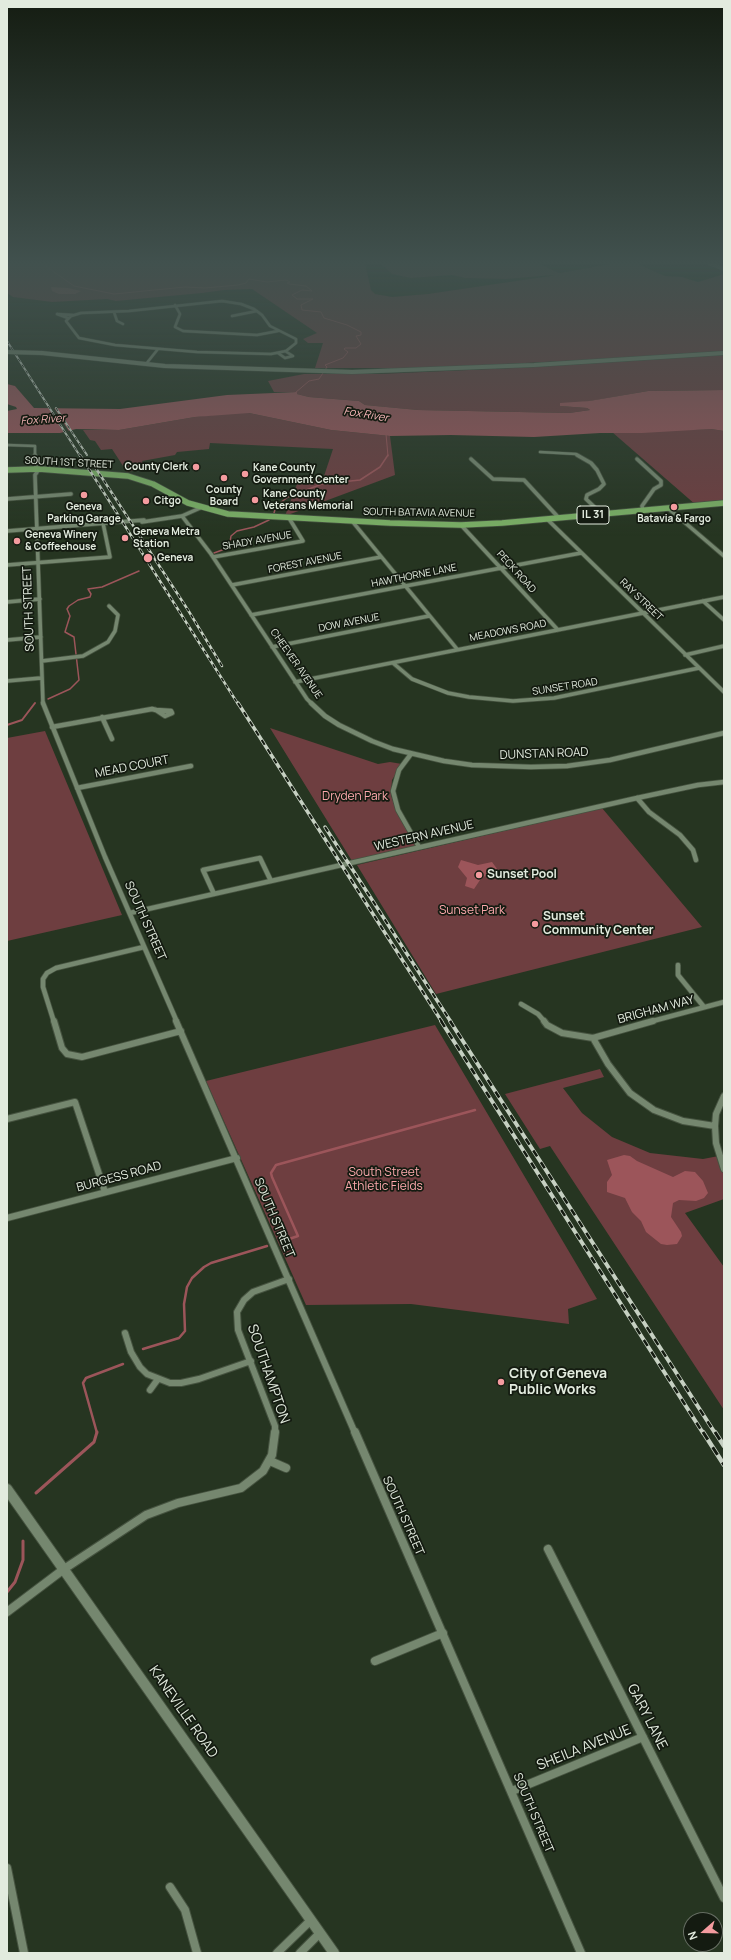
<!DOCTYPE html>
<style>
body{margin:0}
#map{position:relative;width:731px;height:1960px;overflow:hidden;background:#263521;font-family:Manrope,sans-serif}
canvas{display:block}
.frame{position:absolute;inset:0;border:8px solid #e2ebde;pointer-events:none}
.north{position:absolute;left:683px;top:1912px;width:40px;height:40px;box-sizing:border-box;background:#141b11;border:1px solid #666e63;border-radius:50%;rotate:250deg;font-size:11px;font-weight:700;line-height:16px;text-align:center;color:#e2ebde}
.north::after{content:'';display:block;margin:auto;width:14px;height:18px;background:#f49b9f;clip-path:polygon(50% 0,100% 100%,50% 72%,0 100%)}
</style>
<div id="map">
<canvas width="731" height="1960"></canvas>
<div class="frame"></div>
<div class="north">N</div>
</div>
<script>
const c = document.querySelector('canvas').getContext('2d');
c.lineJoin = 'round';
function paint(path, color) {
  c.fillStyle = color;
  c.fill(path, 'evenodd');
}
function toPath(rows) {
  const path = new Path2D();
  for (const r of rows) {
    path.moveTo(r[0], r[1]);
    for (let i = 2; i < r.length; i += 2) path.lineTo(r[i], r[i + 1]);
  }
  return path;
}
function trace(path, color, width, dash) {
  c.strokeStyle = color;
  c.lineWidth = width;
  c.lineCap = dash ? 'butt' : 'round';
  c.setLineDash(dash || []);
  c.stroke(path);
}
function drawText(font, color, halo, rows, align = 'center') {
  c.font = font + ' Manrope,sans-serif';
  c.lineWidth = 3.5;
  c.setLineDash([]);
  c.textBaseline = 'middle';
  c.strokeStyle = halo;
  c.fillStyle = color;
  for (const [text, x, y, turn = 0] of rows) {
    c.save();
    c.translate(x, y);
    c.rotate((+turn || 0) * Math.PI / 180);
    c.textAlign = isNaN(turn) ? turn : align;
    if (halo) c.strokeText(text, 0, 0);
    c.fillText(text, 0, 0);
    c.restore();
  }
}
paint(toPath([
 [7,263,365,263,371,290,375,294,392,297,428,294,550,276,554,275,506,279,465,278,452,275,411,278,392,274,380,263,538,263,559,273,616,263,636,263,665,276,682,277,698,282,724,274,724,351,584,360,429,368,315,368,323,343,308,343,303,339,317,333,252,289,224,290,202,293,116,301,107,299,52,302,13,297,7,293],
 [724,355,724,390,648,391,561,406,587,408,590,410,569,413,418,410,365,405,359,401,309,397,297,394,297,392,274,392,268,381,304,374,380,374,534,367],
 [230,413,249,413,331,430,390,436,395,475,285,516,297,484,324,476,333,449,210,443,209,449,177,452,175,455,142,461,146,468,127,472,112,449,101,450,95,441,90,440,83,430,119,430,195,417],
 [711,429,724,431,724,502,696,505,612,432],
 [270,728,378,764,390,762,402,764,392,780,391,795,396,810,416,846,352,861],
 [45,731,122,915,7,941,7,738],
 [602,808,702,927,436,994,357,865],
 [435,1025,597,1299,568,1309,569,1324,411,1304,306,1305,206,1081],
 [600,1069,604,1077,563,1088,582,1113,612,1137,650,1153,703,1159,724,1155,724,1199,685,1213,724,1267,724,1410,550,1146,540,1149,505,1094]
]), '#6e3e40');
paint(toPath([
 [51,287,68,288,81,291,75,294,59,294,52,291],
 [7,384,15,386,34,408,120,409,227,395,297,392,297,394,309,397,359,401,365,405,418,410,569,413,590,410,587,408,560,406,560,403,589,401,648,391,724,390,724,431,711,429,642,433,600,433,534,437,451,435,390,436,331,430,249,413,195,417,119,430,76,429,60,433,7,433,7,411,17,409,16,407,7,404],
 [461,860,478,865,492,862,500,873,482,877,474,889,465,886,467,878,458,867],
 [624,1155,630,1156,637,1161,673,1177,685,1171,695,1172,703,1181,708,1193,704,1198,696,1201,679,1200,673,1203,671,1217,681,1232,682,1236,677,1244,667,1245,661,1244,646,1232,641,1221,632,1212,625,1198,607,1192,607,1182,612,1175,607,1160]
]), '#9c555a');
paint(toPath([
 [48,406,53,406,70,433,65,434]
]), '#263521');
trace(toPath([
 [36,263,44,265,74,286,114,294,185,287,205,288,238,285,246,283,249,279,267,282,286,280,290,282,287,283,289,284,306,286,312,291,302,290,292,295,297,299,313,299,301,305,302,310,321,312,324,318,347,325,361,332,361,335,356,336,361,344,356,348,345,348,344,349,348,352,343,358,325,365,327,367,319,379,309,381,295,393],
 [386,434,388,456]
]), '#9c555a', 1);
trace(toPath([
 [274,513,276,506,288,497,322,484,360,480,380,467,388,455],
 [214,553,225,549,230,542,231,536,237,531,254,527,269,520],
 [48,699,70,689,79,680,74,637,65,632,70,616,67,609,69,606,78,600,90,597,91,594,88,589,102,587,139,571]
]), '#9c555a', 1.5);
trace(toPath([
 [7,725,22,720,35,703]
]), '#9c555a', 2);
trace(toPath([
 [280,1242,298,1236,272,1177,271,1173,276,1165,475,1110],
 [143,1349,179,1338,185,1331,184,1304,187,1287,192,1278,204,1267,211,1263,267,1246],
 [97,1433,83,1383,86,1378,123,1364]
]), '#9c555a', 2.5);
trace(toPath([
 [36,1493,94,1442,97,1432],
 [7,1592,15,1582,23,1560,23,1541]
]), '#9c555a', 3);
const streetFar4 = toPath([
 [222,301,241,304,254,309,262,315,270,326,296,339,296,343,286,351,271,354,197,352,115,345,79,338,66,321,71,316,81,313,129,311,222,301],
 [175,305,180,314,175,327,183,331,257,335,278,331],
 [114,312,117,321,123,324],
 [232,316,257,311],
 [68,318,57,314,73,315],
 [278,353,285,358,293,356,285,351],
 [146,364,158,349],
 [7,445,35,446,35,456],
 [540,452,576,454,579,456]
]);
const streetFar3 = toPath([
 [35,455,36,469],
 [577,455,591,463,597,470,604,484,599,489,587,495,586,499,602,514],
 [471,459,493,479,524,480,559,518],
 [637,459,661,481,661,485,654,489,642,506,643,511],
 [39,469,35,475,43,704],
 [7,499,71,494],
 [669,509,724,556],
 [182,516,211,554,307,699,312,704],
 [547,519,724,692],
 [352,521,457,649],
 [142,522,182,516,200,508],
 [461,525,558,630],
 [7,531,144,520],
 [213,557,303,541,289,518],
 [7,565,110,557,103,523],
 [232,585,381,557],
 [703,601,724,620],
 [7,602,40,599],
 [251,615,581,553],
 [7,640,41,637],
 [272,647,429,616],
 [685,655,724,646],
 [42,661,83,656,108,642,115,631,118,615,109,606],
 [393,663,412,679,448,693,469,697,513,701,554,698,699,668],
 [7,681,41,678],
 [295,682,724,597]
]);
const streetFar2 = toPath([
 [43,703,105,857,177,1022],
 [311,703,325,716,339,725,372,741,393,749,444,761,472,765,531,767,567,766,610,760,724,733],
 [156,710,171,711,172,713,165,716,156,710],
 [102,717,112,739],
 [52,727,152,709,156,710],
 [411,754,399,770,393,791,398,810,419,847],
 [77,788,191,766],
 [637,798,649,812,680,835,693,850,696,860],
 [214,894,203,870,260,858,271,881],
 [130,913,637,798,698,785,724,782],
 [678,965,678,975,704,1007],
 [521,1004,538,1014,545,1022],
 [54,1022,43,987,43,979,47,973,56,968,144,947],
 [649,1022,724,1002]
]);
const streetFar1 = toPath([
 [54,1021,62,1048,67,1054,82,1057,181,1031],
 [176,1021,355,1433],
 [544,1021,547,1025,562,1033,593,1038,653,1021],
 [593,1038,608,1064,630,1093,654,1110,683,1121,715,1126],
 [724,1096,716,1114,715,1126,716,1143,724,1169],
 [7,1119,75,1102,105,1192],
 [7,1218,237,1158],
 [125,1333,131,1352,140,1367,147,1374,170,1383,181,1383,199,1379,251,1361],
 [150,1390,158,1379],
 [275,1433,275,1426,238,1330,237,1312,244,1300,253,1292,289,1279]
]);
const street = toPath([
 [355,1432,581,1953],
 [270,1461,286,1468],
 [548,1549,724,1898],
 [7,1612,64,1569,146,1515,178,1503,241,1488,263,1471,272,1455,275,1432],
 [375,1661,443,1633],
 [512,1791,643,1737],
 [7,1868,24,1953],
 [170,1887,185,1910,197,1953],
 [277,1953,311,1920],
 [300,1953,320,1933]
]);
const secondaryFar1 = toPath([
 [709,263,724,269],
 [42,353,165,366,352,372,534,365,724,353]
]);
const secondary = toPath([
 [7,1489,334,1953]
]);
const primary = toPath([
 [7,470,39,469,128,476,153,484,188,503,228,514,390,523,461,525,502,523,724,503]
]);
trace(streetFar4, '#465340', 3.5);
trace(streetFar3, '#465340', 5);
trace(streetFar2, '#465340', 6);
trace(streetFar1, '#465340', 8);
trace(street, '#465340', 10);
trace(secondaryFar1, '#465340', 5);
trace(secondary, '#465340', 12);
trace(primary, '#465340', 7);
trace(streetFar4, '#75876f', 2.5);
trace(streetFar3, '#75876f', 3.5);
trace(streetFar2, '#75876f', 4.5);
trace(streetFar1, '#75876f', 6);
trace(street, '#75876f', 8);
trace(secondaryFar1, '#75876f', 4);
trace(secondary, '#75876f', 10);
trace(primary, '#7aaf65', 5.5);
const railFar4 = toPath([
 [7,341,80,456],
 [56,408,87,455]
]);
const railFar3 = toPath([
 [80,455,238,704],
 [95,467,188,610,222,666]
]);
const railFar2 = toPath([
 [238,703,442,1022],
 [325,827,451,1022]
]);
const railFar1 = toPath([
 [441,1021,703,1433],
 [450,1021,715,1433]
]);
const rail = toPath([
 [703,1432,724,1465],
 [715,1432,724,1446]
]);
trace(railFar4, '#c6d0c2', 2);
trace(railFar3, '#c6d0c2', 2.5);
trace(railFar2, '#c6d0c2', 3.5);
trace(railFar1, '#c6d0c2', 4);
trace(rail, '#c6d0c2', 4.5);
trace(railFar4, '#141b11', 1, [3.5]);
trace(railFar3, '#141b11', 1.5, [4]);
trace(railFar2, '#141b11', 2, [5.5]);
trace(railFar1, '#141b11', 2.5, [7]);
trace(rail, '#141b11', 3, [9]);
const secondaryBridge = toPath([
 [7,352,42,353]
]);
trace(secondaryBridge, '#465340', 5, []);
trace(secondaryBridge, '#75876f', 4);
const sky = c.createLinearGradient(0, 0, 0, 537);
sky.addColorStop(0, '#151d12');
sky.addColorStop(0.49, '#41514e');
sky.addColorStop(1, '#41514e00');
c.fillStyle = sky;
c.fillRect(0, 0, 731, 537);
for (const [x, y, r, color] of [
 [196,467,4,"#f49b9f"],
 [245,474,4,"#f49b9f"],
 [224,478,4,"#f49b9f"],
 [84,495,4,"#f49b9f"],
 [255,500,4,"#f49b9f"],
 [146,501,4,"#f49b9f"],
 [674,507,4,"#f49b9f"],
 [125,538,4,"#f49b9f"],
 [17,541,4,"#f49b9f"],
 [148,558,5,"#f49b9f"],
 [479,875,4,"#f49b9f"],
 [535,924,4,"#f49b9f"],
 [501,1382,4,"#f49b9f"]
]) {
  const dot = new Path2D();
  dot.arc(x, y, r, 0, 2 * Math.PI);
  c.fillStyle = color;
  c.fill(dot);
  trace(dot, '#141b11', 1.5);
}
drawText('10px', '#e2ebde', '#141b11', [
 ["SOUTH 1ST STREET",69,463,3],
 ["SOUTH BATAVIA AVENUE",419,513,1],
 ["SHADY AVENUE",257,541,-10],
 ["FOREST AVENUE",305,563,-11],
 ["PECK ROAD",516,572,48],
 ["HAWTHORNE LANE",414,576,-11],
 ["RAY STREET",641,600,44],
 ["DOW AVENUE",349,623,-11],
 ["MEADOWS ROAD",508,631,-11],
 ["CHEEVER AVENUE",296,664,55],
 ["SUNSET ROAD",565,687,-9]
]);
drawText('bold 10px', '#e2ebde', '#141b11', [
 ["County Clerk",188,467,"right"],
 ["Kane County",253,468],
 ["Government Center",253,480],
 ["County",224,490,"center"],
 ["Board",224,502,"center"],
 ["Kane County",263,494],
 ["Veterans Memorial",263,506],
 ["Citgo",154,501],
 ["Geneva",84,507,"center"],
 ["Parking Garage",84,519,"center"],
 ["Batavia & Fargo",674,519,"center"],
 ["Geneva Metra",133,532],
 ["Station",133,544],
 ["Geneva Winery",25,535],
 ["& Coffeehouse",25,547],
 ["Geneva",157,558]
], 'left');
drawText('italic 11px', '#f4b4b6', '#141b11', [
 ["Fox River",366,415,9],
 ["Fox River",43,420,-4]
]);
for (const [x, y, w] of [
 [593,515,32]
]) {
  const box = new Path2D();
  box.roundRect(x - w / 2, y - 9, w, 18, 3);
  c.fillStyle = '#141b11';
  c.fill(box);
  trace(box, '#e2ebde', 1);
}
drawText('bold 11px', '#e2ebde', null, [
 ["IL 31",593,515]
]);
drawText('12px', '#e2ebde', '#141b11', [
 ["SOUTH STREET",29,609,-92],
 ["DUNSTAN ROAD",544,754,-2],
 ["MEAD COURT",132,767,-11],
 ["WESTERN AVENUE",424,836,-13],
 ["SOUTH STREET",145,921,66],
 ["BRIGHAM WAY",656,1010,-15],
 ["BURGESS ROAD",119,1177,-15],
 ["SOUTH STREET",274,1218,67],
 ["SOUTH STREET",403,1516,66],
 ["SOUTH STREET",533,1813,67]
]);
drawText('12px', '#fda9ad', '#141b11', [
 ["Dryden Park",355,797],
 ["Sunset Park",472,911],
 ["South Street",384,1173],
 ["Athletic Fields",384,1187]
]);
drawText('bold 12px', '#e2ebde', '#141b11', [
 ["Sunset Pool",487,875],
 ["Sunset",543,917],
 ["Community Center",543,931]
], 'left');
drawText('14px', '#e2ebde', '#141b11', [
 ["SOUTHAMPTON",268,1374,71],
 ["KANEVILLE ROAD",183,1712,55],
 ["GARY LANE",647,1717,63],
 ["SHEILA AVENUE",584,1748,-22]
]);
drawText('bold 14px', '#e2ebde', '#141b11', [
 ["City of Geneva",509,1374],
 ["Public Works",509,1390]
], 'left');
</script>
